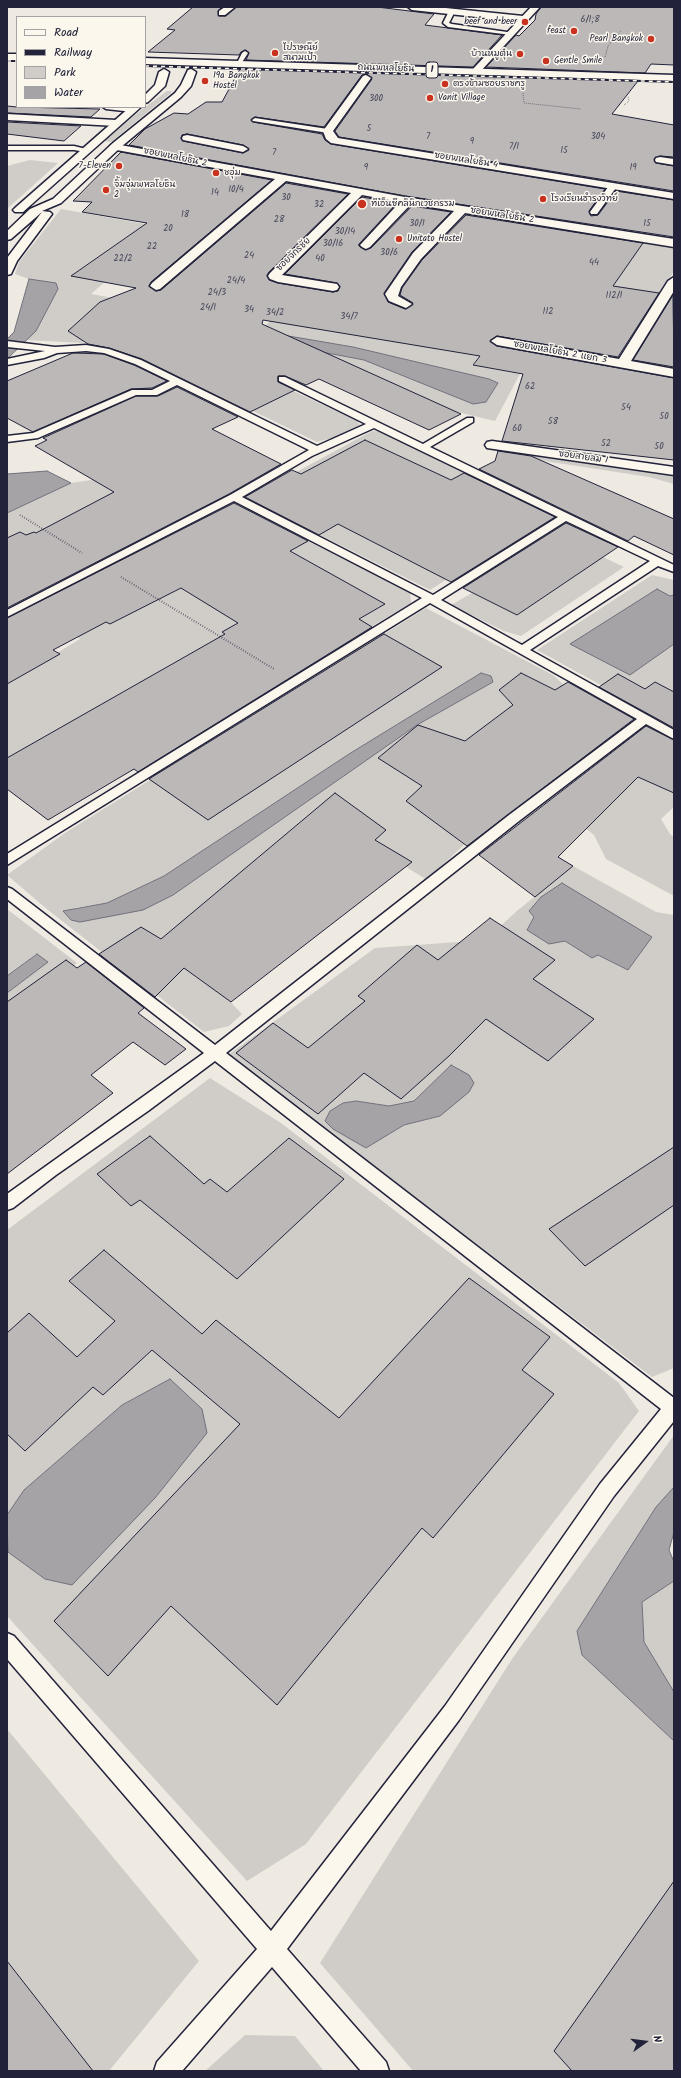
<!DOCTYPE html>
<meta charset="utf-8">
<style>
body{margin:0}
#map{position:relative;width:681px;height:2078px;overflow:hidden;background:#eeeae2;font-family:Kalam,sans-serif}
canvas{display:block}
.frame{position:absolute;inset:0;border:8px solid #22223b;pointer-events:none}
.legend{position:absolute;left:16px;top:16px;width:130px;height:92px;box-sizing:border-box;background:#fbf7ec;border:1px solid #a4a2a5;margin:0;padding:5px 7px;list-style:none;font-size:12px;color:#22223b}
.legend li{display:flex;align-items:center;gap:8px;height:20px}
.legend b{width:20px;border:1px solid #a4a2a5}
.north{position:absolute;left:625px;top:2022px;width:40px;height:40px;-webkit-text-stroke:3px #fbf7ec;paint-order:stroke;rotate:76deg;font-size:11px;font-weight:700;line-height:16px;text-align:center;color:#22223b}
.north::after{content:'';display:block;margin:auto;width:14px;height:18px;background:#22223b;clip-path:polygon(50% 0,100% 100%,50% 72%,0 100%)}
</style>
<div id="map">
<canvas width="681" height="2078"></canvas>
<div class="frame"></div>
<ul class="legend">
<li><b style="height:5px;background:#fbf7ec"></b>Road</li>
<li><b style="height:5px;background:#22223b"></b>Railway</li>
<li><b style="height:11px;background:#d0cdc9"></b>Park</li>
<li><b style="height:11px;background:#a6a3a7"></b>Water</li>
</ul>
<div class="north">N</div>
</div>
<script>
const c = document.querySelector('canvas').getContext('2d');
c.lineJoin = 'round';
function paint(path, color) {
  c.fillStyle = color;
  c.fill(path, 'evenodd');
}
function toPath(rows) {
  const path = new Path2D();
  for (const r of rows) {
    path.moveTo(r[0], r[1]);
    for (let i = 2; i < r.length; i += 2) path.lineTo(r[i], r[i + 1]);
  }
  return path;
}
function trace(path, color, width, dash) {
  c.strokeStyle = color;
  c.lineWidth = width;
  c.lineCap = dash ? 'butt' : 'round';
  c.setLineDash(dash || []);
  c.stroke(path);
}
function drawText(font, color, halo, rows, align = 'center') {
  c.font = font + ' Kalam,"Playpen Sans Thai",sans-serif';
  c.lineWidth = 3;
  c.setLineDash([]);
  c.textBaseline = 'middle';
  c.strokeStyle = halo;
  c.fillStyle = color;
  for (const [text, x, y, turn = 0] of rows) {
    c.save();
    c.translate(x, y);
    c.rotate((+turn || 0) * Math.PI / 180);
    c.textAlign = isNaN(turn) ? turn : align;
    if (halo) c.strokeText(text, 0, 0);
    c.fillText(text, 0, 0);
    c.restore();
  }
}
paint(toPath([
 [167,91,172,91,171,93,111,142,103,141,109,134],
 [30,160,58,163,7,209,7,166],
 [61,209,145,224,74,274,106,281,91,294,141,303,154,290,163,291,265,326,285,306,370,292,462,310,507,322,472,365,520,374,495,421,399,398,119,314,82,343,27,340,36,331,56,283,29,279,15,274,19,262],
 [265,332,353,347,489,379,498,383,486,402,473,404,364,360,322,352],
 [580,231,674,248,674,271,659,295,543,278],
 [289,389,357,421,360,425,343,435,317,442,249,409],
 [372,431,384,432,544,510,548,516,430,590,250,500,252,496],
 [484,449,674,476,674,484,649,477,551,462],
 [156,470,7,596,7,513,71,483],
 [243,509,410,592,411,603,188,736,7,764,7,683,80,639,40,607],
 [603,557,624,567,521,636,504,631,451,605,472,593,517,615],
 [652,575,674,580,674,725,537,650],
 [426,608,553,675,566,687,473,836,427,880,368,843,199,969,242,1014,229,1026,204,1032,48,910,7,875,65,833],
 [481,673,491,676,493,682,417,725,173,895,143,910,74,908,107,903,164,876,349,754],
 [649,728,674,741,674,807,661,819,670,834,674,837,674,896,606,859,594,835,555,804],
 [573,866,656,912,674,915,674,1368,652,1377,228,1055,375,948,485,940,518,910],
 [530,911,628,970,598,955,592,958,565,941,527,930,534,917],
 [451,1065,440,1116,404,1125,366,1148,330,1111,343,1103,356,1101,389,1106,414,1101],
 [7,909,77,963,7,1016,7,993,47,962,36,954,7,976],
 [210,1078,281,1123,619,1383,639,1411,306,1844,247,1881,7,1616,7,1549,8,1552,170,1379,122,1405,24,1490,7,1515,7,1230],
 [674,1435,674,1487,656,1507,577,1631,582,1655,674,1741,674,2071,413,2071,320,1963,512,1659],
 [674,1581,674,1692,644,1642,642,1602],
 [7,1729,199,1961,109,2071,55,2071,7,2022],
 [245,2035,295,2036,324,2071,205,2071]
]), '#d0cdc9');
const water = toPath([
 [29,279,56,283,58,289,36,331,7,359,7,339,14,332,29,279],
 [265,332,353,347,489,379,498,383,486,402,473,404,364,360,322,352,265,332],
 [47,471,71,483,7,513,7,474,47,471],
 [657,589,670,596,674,595,674,644,630,675,570,644,657,589],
 [481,673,491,676,493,682,417,725,173,895,143,910,80,922,71,920,63,911,107,903,164,876,349,754,481,673],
 [562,883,652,937,628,970,598,955,592,958,565,941,549,944,527,930,534,917,529,911,541,897,562,883],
 [37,954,48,962,7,993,7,976,37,954],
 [451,1065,469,1075,474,1083,469,1092,440,1116,404,1125,366,1148,333,1129,325,1121,330,1111,343,1103,356,1101,389,1106,414,1101,451,1065],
 [170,1379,202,1409,207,1433,155,1498,72,1585,45,1579,8,1552,7,1515,24,1490,122,1405,170,1379],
 [674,1487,674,1532,669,1550,674,1562,674,1581,642,1602,644,1642,674,1692,674,1741,582,1655,577,1631,656,1507,674,1487]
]);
paint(water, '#a6a3a7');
trace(water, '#716f7c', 1);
const building = toPath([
 [193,7,222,7,218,11,219,16,226,16,236,7,377,7,434,14,425,25,502,35,473,67,246,60,249,53,246,50,241,52,239,55,148,52,175,30,167,29,193,7],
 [541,7,674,7,674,65,651,64,645,73,486,67,516,35,519,36,535,20,536,14,541,7],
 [240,69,638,81,612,114,674,125,674,157,660,156,654,159,656,163,674,166,674,191,339,137,335,131,372,79,367,74,362,75,324,127,255,117,251,120,253,122,322,134,325,140,331,144,605,189,589,211,591,216,598,215,616,191,674,200,674,237,405,196,129,145,145,129,174,113,188,114,206,102,222,102,240,69],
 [187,134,243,145,249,150,243,153,183,141,181,139,182,135,187,134],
 [7,106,17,107,100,109,91,117,7,113,7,106],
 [7,122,81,126,64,141,7,134,7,122],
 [121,152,272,180,151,282,149,286,156,291,161,290,286,183,348,194,269,272,267,275,269,280,278,283,333,292,338,291,340,286,337,283,285,274,362,197,397,203,359,244,359,246,365,250,371,248,412,206,451,212,412,252,384,293,388,302,405,309,413,303,400,295,402,288,422,260,466,215,643,243,613,286,659,293,618,357,497,336,490,341,497,346,674,378,674,460,502,441,523,374,473,365,480,356,263,320,262,324,461,414,429,430,319,379,306,385,285,376,278,376,278,382,295,390,250,412,142,359,109,348,88,344,68,331,100,302,136,288,71,276,147,223,82,212,92,202,73,201,121,152],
 [673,295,674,367,633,360,673,295],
 [73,353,104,354,134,365,167,381,152,388,131,389,33,432,7,418,7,381,73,353],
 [177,387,238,417,212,429,281,464,229,494,7,608,7,538,20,532,26,535,34,532,36,533,114,492,35,446,47,440,43,438,136,396,158,396,177,387],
 [365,440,451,480,464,473,555,517,451,582,338,524,319,535,245,497,292,470,301,474,365,440],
 [498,451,531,456,674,519,674,555,634,536,628,541,479,469,495,461,498,451],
 [234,503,308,541,290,551,385,604,359,619,372,627,138,772,134,769,48,820,7,789,7,758,225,634,222,632,238,623,181,588,110,624,106,622,53,650,60,654,7,684,7,618,234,503],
 [566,523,618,547,517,615,463,588,566,523],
 [384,634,442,667,208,820,149,779,384,634],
 [521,673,555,690,568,682,634,719,467,846,406,801,422,786,378,758,418,725,465,741,513,705,499,690,521,673],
 [618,674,645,689,655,682,674,692,674,728,599,687,618,674],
 [646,726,674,740,674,793,638,777,558,857,573,866,535,897,479,855,646,726],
 [335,793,386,830,375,840,412,862,231,1002,184,968,155,997,99,954,141,927,161,939,335,793],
 [490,918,555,960,533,979,594,1019,548,1061,486,1019,449,1056,401,1099,364,1073,318,1114,236,1053,273,1023,308,1048,365,1001,358,996,417,945,438,960,490,918],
 [66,960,77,968,86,962,144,1008,138,1013,186,1049,165,1065,133,1042,91,1075,113,1093,7,1174,7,1002,66,960],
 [150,1136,204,1184,210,1179,227,1192,289,1138,344,1179,237,1279,140,1200,131,1206,97,1174,150,1136],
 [674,1147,674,1205,585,1266,549,1229,674,1147],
 [104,1250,202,1334,216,1320,339,1418,469,1278,550,1337,522,1370,554,1394,433,1538,422,1528,277,1705,171,1606,108,1676,54,1621,240,1424,152,1350,103,1395,93,1387,25,1451,7,1434,7,1333,29,1313,77,1357,115,1321,69,1281,104,1250],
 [674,1881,674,2071,572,2071,554,2051,674,1881],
 [7,1961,93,2071,7,2071,7,1961]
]);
paint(building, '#bcb8b8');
trace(building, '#22223b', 1);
const lane = toPath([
 [452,9,455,11,449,23,452,24,514,33,511,35,448,27,443,23,449,11,452,9],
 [245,51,248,53,241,64,236,65,242,53,245,51],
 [103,107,124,107,136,110,133,112,106,109,103,107],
 [255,118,328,129,332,131,328,133,253,121,252,120,255,118],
 [7,146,74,146,90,150,86,152,74,150,7,150,7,146],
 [611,183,618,185,597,214,591,214,590,212,611,183],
 [7,341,55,347,86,345,109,349,141,360,317,446,366,424,279,381,279,377,285,377,423,444,467,418,473,418,473,422,430,447,674,565,674,572,658,566,530,650,674,730,674,739,646,724,519,821,226,1053,674,1398,674,1421,614,1496,459,1720,287,1949,386,2062,389,2071,361,2071,272,1967,182,2071,154,2071,157,2062,257,1949,7,1659,7,1633,14,1636,271,1931,445,1706,600,1484,661,1409,215,1061,148,1111,56,1175,13,1208,7,1210,7,1194,204,1053,7,899,7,887,12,889,215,1045,509,815,637,719,430,603,7,865,7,854,422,598,234,501,7,617,7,610,230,495,309,450,177,385,157,395,136,395,38,438,7,442,7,436,33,433,132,390,152,390,170,381,135,364,104,353,86,351,57,353,44,358,7,365,7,359,45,351,7,347,7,341],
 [374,428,558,517,433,595,242,497,312,456,374,428],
 [566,521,650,561,522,645,441,600,566,521]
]);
const street = toPath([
 [225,7,235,7,225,15,219,15,219,11,225,7],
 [408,7,436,7,523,16,527,19,523,22,412,10,408,7],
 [366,75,371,78,333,131,338,138,674,193,674,199,331,143,326,139,323,131,363,76,366,75],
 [7,114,116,120,121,123,116,126,7,120,7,114],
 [187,135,243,146,248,149,243,152,183,140,182,138,183,136,187,135],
 [115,144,405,197,674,239,674,247,465,213,421,259,401,287,398,296,412,304,406,308,389,301,385,294,413,253,454,211,411,204,370,247,366,249,362,247,360,245,362,243,400,202,362,195,282,275,337,284,339,287,337,290,333,291,278,282,270,279,268,276,270,273,351,193,286,181,160,289,156,290,150,286,152,283,275,179,111,149,110,147,111,145,115,144],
 [660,157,674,159,674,165,656,162,655,160,656,158,660,157],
 [674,277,674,291,631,361,674,369,674,377,497,345,491,341,497,337,619,359,668,281,674,277],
 [492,441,674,467,674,475,487,448,485,445,487,442,492,441]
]);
const secondary = toPath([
 [531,7,540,7,479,73,473,73,473,69,531,7],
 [164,69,169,72,165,86,148,102,145,103,145,95,155,85,159,72,164,69],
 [191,69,196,72,191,86,181,97,121,147,61,203,42,211,50,212,52,214,17,261,11,274,7,275,7,258,42,212,11,239,7,240,7,231,30,209,53,199,113,143,175,93,181,85,188,70,191,69],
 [130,107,141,107,23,212,15,212,13,210,15,208,130,107]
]);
const primary = toPath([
 [7,54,17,54,17,60,7,60,7,54],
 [145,58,674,75,674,81,145,64,145,58]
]);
trace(lane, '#22223b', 3);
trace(street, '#22223b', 3);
trace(secondary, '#22223b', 3);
trace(primary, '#22223b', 3);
trace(toPath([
 [605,57,608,46,621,31],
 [523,93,524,103,581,109],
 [624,105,629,101,628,96]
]), '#22223b', 1, [0.5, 1.5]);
trace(toPath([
 [20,515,82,553],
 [121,577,274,669]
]), '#22223b', 2, [0.5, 2]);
paint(lane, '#fbf7ec');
paint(street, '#fbf7ec');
paint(secondary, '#fbf7ec');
paint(primary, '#fbf7ec');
const rail = toPath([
 [7,61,17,61],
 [145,66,674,82]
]);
trace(rail, '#22223b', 2);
trace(rail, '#fbf7ec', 1.5, [4]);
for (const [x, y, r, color] of [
 [525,22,4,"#c8321e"],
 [574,31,4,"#c8321e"],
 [651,39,4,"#c8321e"],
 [275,53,4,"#c8321e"],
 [520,54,4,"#c8321e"],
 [546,61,4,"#c8321e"],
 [205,81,4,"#c8321e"],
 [445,84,4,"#c8321e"],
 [430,98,4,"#c8321e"],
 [119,166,4,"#c8321e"],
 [216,173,4,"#c8321e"],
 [106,190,4,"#c8321e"],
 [543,199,4,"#c8321e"],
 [362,204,5,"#c8321e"],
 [399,239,4,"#c8321e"]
]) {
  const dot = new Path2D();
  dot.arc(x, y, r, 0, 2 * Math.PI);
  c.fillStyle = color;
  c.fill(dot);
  trace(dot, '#fbf7ec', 1.5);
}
drawText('9px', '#48485a', null, [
 ["6/1;8",590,20],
 ["300",376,99],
 ["5",369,129],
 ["7",428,137],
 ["304",598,137],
 ["9",472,142],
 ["7/1",514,147],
 ["15",564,151],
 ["7",274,153],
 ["9",366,168],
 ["19",633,168],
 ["10/4",236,190],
 ["14",215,193],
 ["30",286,198],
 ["32",319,205],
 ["18",185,215],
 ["28",279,220],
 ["30/1",417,224],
 ["15",647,224],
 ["20",168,229],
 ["30/14",345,232],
 ["30/16",333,244],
 ["22",152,247],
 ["30/6",389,253],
 ["24",249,256],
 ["22/2",123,259],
 ["40",320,259],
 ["44",594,263],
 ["24/4",236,281],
 ["24/3",217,293],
 ["112/1",614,296],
 ["24/1",208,308],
 ["34",249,310],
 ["112",548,312],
 ["34/2",275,313],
 ["34/7",349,317],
 ["62",530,387],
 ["54",626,408],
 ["50",664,417],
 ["58",553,422],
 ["60",517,429],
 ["52",606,444],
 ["50",659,447]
]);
drawText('9px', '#22223b', '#fbf7ec', [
 ["beef and beer",517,22,"right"],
 ["feast",566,31,"right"],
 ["Pearl Bangkok",643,39,"right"],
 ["ไปรษณีย์",283,48],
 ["สนามเป้า",283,58],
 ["บ้านหมูตุ๋น",512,54,"right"],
 ["Gentle Smile",554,61],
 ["19a Bangkok",213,76],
 ["Hostel",213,86],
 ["ตรงข้ามซอยราชครู",453,84],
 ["Vanit Village",438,98],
 ["7-Eleven",111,166,"right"],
 ["ชอุ่ม",224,173],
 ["จิ้มจุ่มพหลโยธิน",114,185],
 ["2",114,195],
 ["โรงเรียนธำรงวิทย์",551,199],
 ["ทีเอ็นซีคลินิกเวชกรรม",371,204],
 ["Unitato Hostel",407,239]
], 'left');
drawText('9px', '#22223b', '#fbf7ec', [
 ["ถนนพหลโยธิน",386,69,2],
 ["ซอยพหลโยธิน 2",175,158,12],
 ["ซอยพหลโยธิน 4",466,161,9],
 ["ซอยพหลโยธิน 2",502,216,9],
 ["ซอยจักรชัย",294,255,-44],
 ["ซอยพหลโยธิน 2 แยก 3",560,353,10],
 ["ซอยสายลม 1",583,458,8]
]);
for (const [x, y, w] of [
 [432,70,12]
]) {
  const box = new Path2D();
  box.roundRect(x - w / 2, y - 8, w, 16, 3);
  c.fillStyle = '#fbf7ec';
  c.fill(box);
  trace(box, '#22223b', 1);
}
drawText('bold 10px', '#22223b', null, [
 ["1",432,70]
]);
</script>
